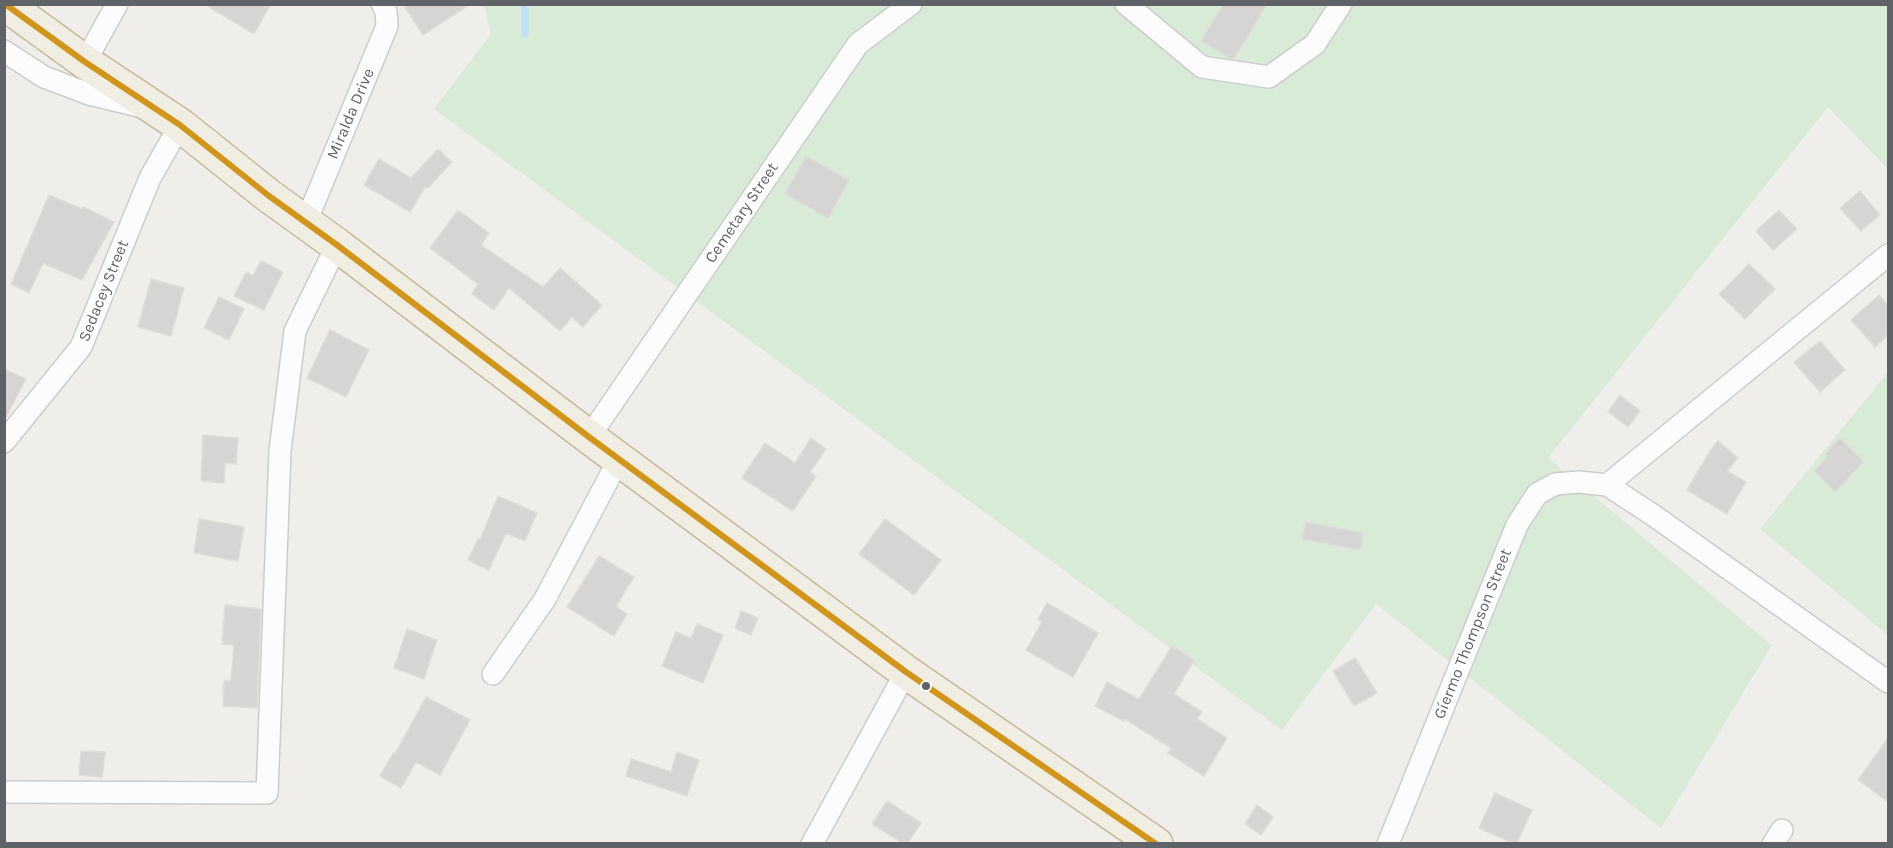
<!DOCTYPE html>
<meta charset="utf-8">
<style>
body{margin:0}
#map{position:relative;width:1893px;height:848px;overflow:hidden;background:#efeeea;font-family:Karla,sans-serif}
canvas{display:block}
.frame{position:absolute;inset:0;border:6px solid #5f6368;pointer-events:none}
</style>
<div id="map">
<canvas width="1893" height="848"></canvas>
<div class="frame"></div>
</div>
<script>
const c = document.querySelector('canvas').getContext('2d');
c.lineJoin = 'round';
function paint(path, color) {
  c.fillStyle = color;
  c.fill(path, 'evenodd');
}
function toPath(rows) {
  const path = new Path2D();
  for (const r of rows) {
    path.moveTo(r[0], r[1]);
    for (let i = 2; i < r.length; i += 2) path.lineTo(r[i], r[i + 1]);
  }
  return path;
}
function trace(path, color, width, dash) {
  c.strokeStyle = color;
  c.lineWidth = width;
  c.lineCap = dash ? 'butt' : 'round';
  c.setLineDash(dash || []);
  c.stroke(path);
}
function drawText(font, color, halo, rows, align = 'center') {
  c.font = font + ' Karla,sans-serif';
  c.lineWidth = 4.5;
  c.setLineDash([]);
  c.textBaseline = 'middle';
  c.strokeStyle = halo;
  c.fillStyle = color;
  for (const [text, x, y, turn = 0] of rows) {
    c.save();
    c.translate(x, y);
    c.rotate((+turn || 0) * Math.PI / 180);
    c.textAlign = isNaN(turn) ? turn : align;
    if (halo) c.strokeText(text, 0, 0);
    c.fillText(text, 0, 0);
    c.restore();
  }
}
paint(toPath([
 [484,5,1888,5,1888,169,1828,107,1548,458,1772,645,1661,828,1376,604,1282,730,434,109,491,34],
 [1888,372,1888,635,1760,529]
]), '#d8ebd6');
trace(toPath([
 [525,34,525,4]
]), '#bfe0f9', 7);
const building = toPath([
 [204,4,271,4,254,34,204,4],
 [403,4,470,4,423,35,403,4],
 [1223,4,1267,4,1234,59,1229,58,1201,41,1223,4],
 [438,149,452,162,428,188,425,187,410,212,364,185,379,159,411,178,438,149],
 [806,156,849,180,828,218,785,194,806,156],
 [1860,191,1880,215,1861,231,1840,208,1860,191],
 [49,195,82,209,83,207,114,222,82,280,43,263,29,293,11,284,49,195],
 [458,210,489,233,481,245,543,287,560,268,602,305,583,327,572,317,560,331,509,288,494,310,472,294,478,284,430,248,458,210],
 [1779,210,1797,229,1773,250,1756,231,1779,210],
 [261,261,283,272,264,310,234,296,246,272,253,276,261,261],
 [1749,264,1775,289,1745,319,1719,294,1749,264],
 [151,279,184,288,171,336,138,327,151,279],
 [1879,295,1888,305,1888,335,1875,347,1851,320,1879,295],
 [219,297,244,309,229,340,204,328,219,297],
 [330,330,369,350,346,397,307,378,330,330],
 [1820,341,1845,370,1820,392,1794,362,1820,341],
 [4,369,26,379,4,421,4,369],
 [1620,395,1640,411,1628,427,1608,412,1620,395],
 [203,435,238,438,236,464,225,463,224,483,201,481,203,435],
 [811,438,826,449,810,472,816,476,793,511,742,478,765,443,795,463,811,438],
 [1840,438,1864,462,1835,492,1814,471,1828,456,1825,454,1840,438],
 [1718,441,1738,458,1727,471,1746,482,1727,514,1687,490,1710,451,1718,441],
 [498,496,537,513,525,541,506,533,489,570,468,560,478,539,480,540,498,496],
 [199,519,244,527,238,561,194,553,199,519],
 [885,519,941,560,914,595,859,554,885,519],
 [1305,522,1363,533,1360,550,1302,539,1305,522],
 [599,556,634,577,616,606,627,614,614,636,567,607,599,556],
 [1047,603,1098,633,1073,677,1026,650,1042,622,1038,619,1047,603],
 [225,605,261,609,257,708,223,706,224,681,231,681,234,645,222,644,225,605],
 [741,611,758,618,751,635,735,628,741,611],
 [697,624,723,635,703,683,662,666,676,632,691,638,697,624],
 [407,629,437,640,424,679,394,668,407,629],
 [1172,646,1194,660,1174,694,1202,712,1197,719,1227,738,1204,776,1168,753,1171,748,1125,719,1124,721,1095,706,1107,682,1139,699,1172,646],
 [1355,658,1377,693,1354,706,1333,671,1355,658],
 [426,697,470,720,440,775,416,762,401,788,380,776,393,753,395,754,426,697],
 [1888,738,1888,802,1858,780,1888,738],
 [81,751,105,752,102,777,79,775,81,751],
 [677,752,699,760,687,796,626,776,631,759,671,772,677,752],
 [1495,793,1532,810,1517,843,1513,843,1479,828,1495,793],
 [887,801,921,823,908,843,903,843,872,824,887,801],
 [1257,805,1273,817,1261,835,1245,824,1257,805]
]);
paint(building, '#d6d5d3');
trace(building, '#deddd9', 1.5);
const street = toPath([
 [1126,4,1202,67,1269,77,1315,44,1341,4],
 [4,51,44,77,89,94,139,106],
 [85,62,117,4],
 [306,222,387,26,386,11,382,4],
 [589,437,858,44,911,4],
 [4,442,81,347,150,178,180,125],
 [1607,485,1888,255],
 [493,674,545,599,619,459],
 [4,792,267,793,280,451,295,331,337,245],
 [812,844,906,672],
 [1388,844,1517,525,1537,494,1555,484,1579,482,1607,485,1653,515,1888,682],
 [1773,844,1782,830]
]);
const highway = toPath([
 [5,4,85,62,180,125,269,196,337,245,589,437,906,672,1156,844]
]);
trace(street, '#cbcccc', 24);
trace(highway, '#c8b996', 36);
trace(street, '#fdfcfc', 21);
trace(highway, '#f0ede3', 33);
trace(toPath([
 [5,4,85,62,180,125,269,196,337,245,589,437,906,672,1156,844]
]), '#d1951a', 6);
for (const [x, y, r, color] of [
 [926,686,5,"#5f6368"]
]) {
  const dot = new Path2D();
  dot.arc(x, y, r, 0, 2 * Math.PI);
  c.fillStyle = color;
  c.fill(dot);
  trace(dot, '#fff', 2);
}
drawText('16px', '#5f6368', '#fff', [
 ["Miralda Drive",351,114,-67],
 ["Cemetary Street",742,213,-56],
 ["Sedacey Street",104,291,-68],
 ["Gíermo Thompson Street",1473,634,-68]
]);
</script>
